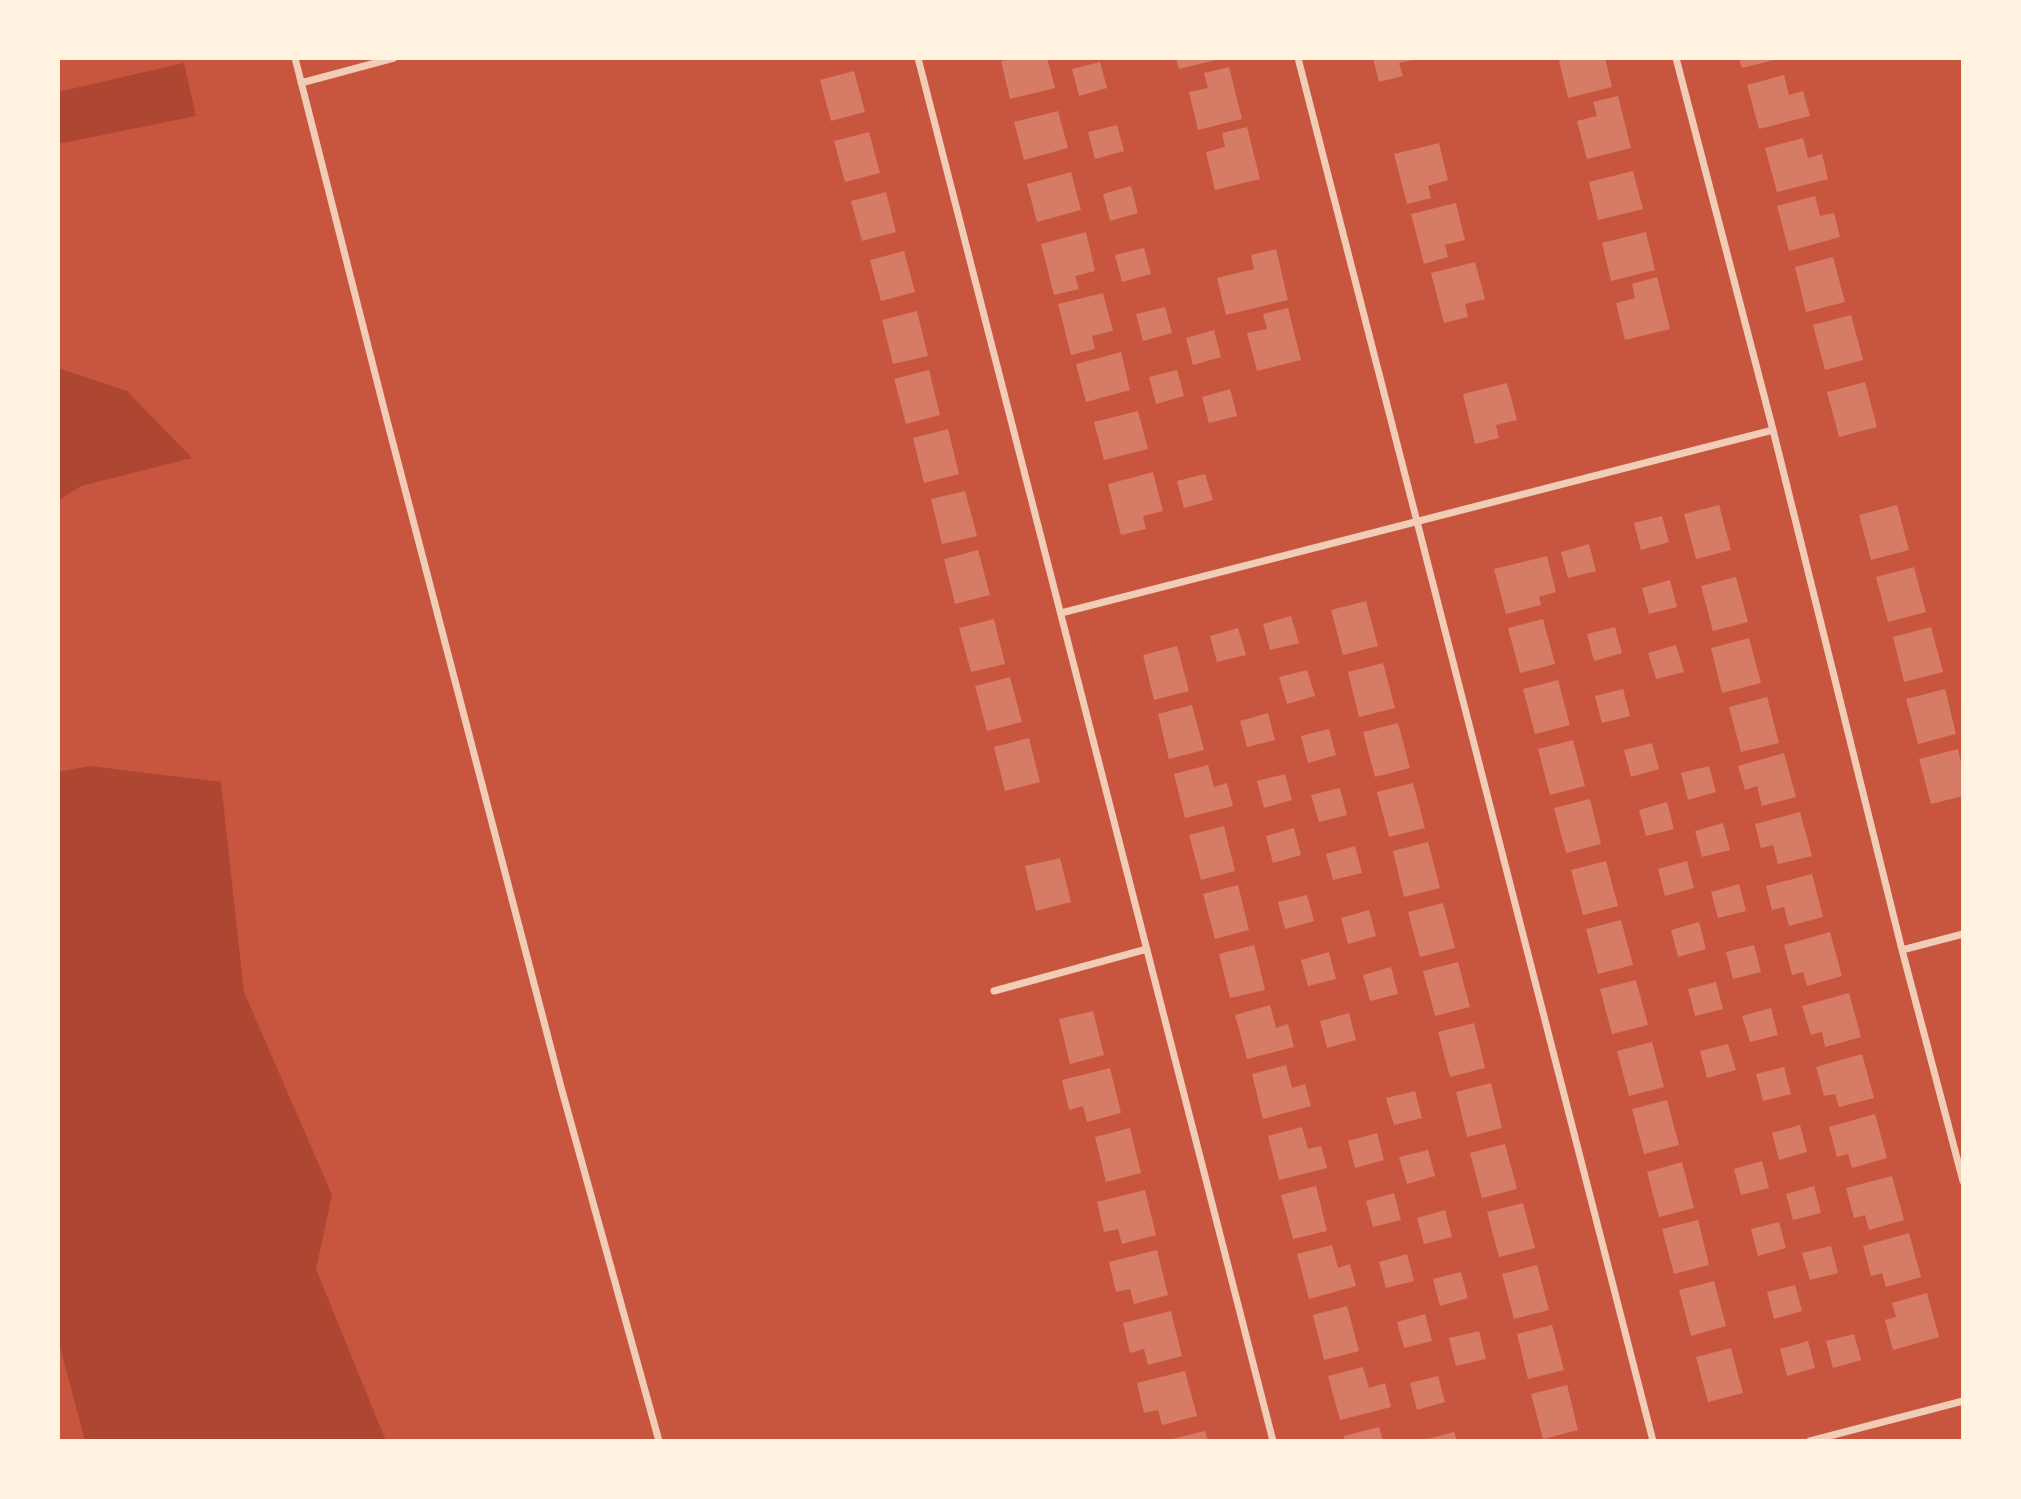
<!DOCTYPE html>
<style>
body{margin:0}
#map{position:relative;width:2021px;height:1499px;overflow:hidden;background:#c8553d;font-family:Georgia,serif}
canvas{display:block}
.frame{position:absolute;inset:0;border:60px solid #fff3e0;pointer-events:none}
</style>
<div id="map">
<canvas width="2021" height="1499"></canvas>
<div class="frame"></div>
</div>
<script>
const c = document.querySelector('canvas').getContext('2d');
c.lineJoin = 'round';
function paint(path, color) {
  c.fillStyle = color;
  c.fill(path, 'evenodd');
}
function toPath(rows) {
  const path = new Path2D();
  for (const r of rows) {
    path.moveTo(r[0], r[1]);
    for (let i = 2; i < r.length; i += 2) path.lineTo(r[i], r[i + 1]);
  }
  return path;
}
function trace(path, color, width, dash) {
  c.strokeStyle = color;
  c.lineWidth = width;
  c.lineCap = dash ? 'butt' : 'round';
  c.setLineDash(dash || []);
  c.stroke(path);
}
paint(toPath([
 [184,63,196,116,58,144,58,92],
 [58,368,127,391,192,458,81,486,58,501],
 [90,766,221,782,244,992,332,1195,316,1269,386,1441,85,1441,58,1339,58,772]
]), '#ae4732');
paint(toPath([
 [1015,58,1047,58,1055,88,1010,99,1001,61],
 [1176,58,1220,58,1220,59,1179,69],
 [1373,58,1418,58,1418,59,1399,63,1403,76,1379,82],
 [1570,58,1605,58,1612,87,1568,98,1559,61],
 [1739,58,1777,58,1778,59,1742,68],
 [1100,62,1107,88,1079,96,1072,69],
 [1229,67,1242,119,1198,130,1189,92,1208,88,1204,73],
 [854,71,865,112,831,121,820,80],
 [1784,75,1789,95,1803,91,1810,116,1759,129,1747,85],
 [1618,96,1631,148,1587,159,1577,121,1597,116,1593,102],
 [1058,111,1068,148,1024,160,1014,122],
 [1117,125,1124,151,1095,159,1088,132],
 [1247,127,1260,179,1215,190,1206,152,1225,147,1222,133],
 [869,132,880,173,845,182,834,141],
 [1803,138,1808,158,1822,154,1828,179,1777,192,1765,148],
 [1439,143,1448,180,1428,186,1431,198,1407,204,1394,154],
 [1633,171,1643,209,1598,220,1589,182],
 [1071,172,1081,210,1037,222,1027,184],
 [1131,186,1138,213,1110,221,1103,194],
 [886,192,896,232,862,241,851,201],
 [1815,196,1820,216,1834,213,1840,237,1789,251,1777,206],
 [1456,203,1465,240,1445,245,1448,257,1424,264,1411,214],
 [1086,232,1095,271,1075,276,1079,289,1054,295,1041,244],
 [1646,232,1655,270,1611,281,1602,243],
 [1144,248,1151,274,1122,282,1115,255],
 [1276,249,1288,300,1226,315,1217,278,1254,269,1251,255],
 [904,251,915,292,881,301,870,260],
 [1833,257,1845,302,1806,312,1795,267],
 [1475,262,1485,299,1465,304,1468,317,1444,323,1431,273],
 [1657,277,1670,329,1625,340,1616,303,1635,298,1632,284],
 [1103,293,1113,331,1092,336,1095,349,1071,355,1058,304],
 [1165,307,1172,333,1143,341,1136,314],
 [1288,308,1301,360,1257,371,1247,333,1267,329,1263,314],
 [917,311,928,356,893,364,882,320],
 [1851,315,1863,360,1825,370,1813,325],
 [1214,330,1221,357,1193,365,1186,338],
 [1121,352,1130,390,1086,402,1076,364],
 [929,370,940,415,906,424,894,379],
 [1177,370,1184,396,1156,404,1149,377],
 [1865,382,1877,427,1839,437,1827,392],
 [1507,383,1517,420,1496,425,1499,438,1475,444,1463,394],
 [1230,389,1237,416,1209,423,1202,397],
 [1138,411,1148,449,1104,460,1094,422],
 [948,429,959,474,924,483,913,438],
 [1153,472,1163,511,1143,516,1146,529,1121,535,1108,484],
 [1205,474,1213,500,1184,508,1177,481],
 [965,491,977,536,942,544,931,499],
 [1719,505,1731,550,1696,559,1684,514],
 [1897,505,1909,550,1871,560,1859,515],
 [1662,516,1669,542,1641,550,1634,523],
 [1589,544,1596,571,1568,578,1561,552],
 [978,550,990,595,955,604,944,559],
 [1547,556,1556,592,1539,597,1541,605,1506,614,1494,569],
 [1914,567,1926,612,1888,622,1876,577],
 [1736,577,1748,622,1713,631,1701,586],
 [1670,580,1677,607,1649,614,1642,588],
 [1366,601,1378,646,1343,655,1331,610],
 [1291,616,1299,643,1270,650,1263,624],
 [994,619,1005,664,971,672,959,628],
 [1543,619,1555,664,1520,673,1508,628],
 [1615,627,1622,653,1594,661,1587,634],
 [1931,627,1943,672,1904,682,1893,637],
 [1238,628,1246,655,1217,662,1210,636],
 [1749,638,1761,683,1722,693,1711,648],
 [1676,645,1684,672,1656,679,1648,653],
 [1177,646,1189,691,1154,700,1143,655],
 [1383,663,1395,708,1359,717,1348,672],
 [1307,670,1315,696,1287,704,1279,677],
 [1010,677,1022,722,987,731,975,686],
 [1558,680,1570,725,1535,734,1523,689],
 [1623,689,1630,716,1602,723,1595,696],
 [1945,689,1956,734,1918,744,1906,699],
 [1767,697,1779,743,1741,752,1729,707],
 [1192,705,1204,750,1169,759,1158,714],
 [1268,713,1275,740,1247,747,1240,721],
 [1398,723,1410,768,1375,777,1363,732],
 [1329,729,1336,755,1308,763,1301,736],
 [1029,738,1040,782,1005,791,994,747],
 [1573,740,1585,786,1550,795,1538,749],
 [1652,743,1659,769,1631,777,1624,750],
 [1958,749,1963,772,1963,796,1931,804,1919,759],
 [1784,753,1796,797,1762,806,1757,786,1745,790,1738,766],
 [1208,765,1214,787,1227,783,1233,806,1185,818,1174,774],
 [1709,766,1716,792,1688,800,1681,773],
 [1285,774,1292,800,1264,808,1257,781],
 [1413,783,1425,828,1389,837,1377,792],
 [1340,788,1347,815,1319,822,1311,795],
 [1590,799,1601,844,1566,853,1554,808],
 [1667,802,1674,829,1646,836,1639,810],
 [1800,812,1812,856,1778,864,1773,845,1761,848,1755,824],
 [1723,823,1730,850,1702,857,1695,831],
 [1224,826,1235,871,1201,880,1189,835],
 [1294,828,1301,855,1273,863,1266,836],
 [1428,842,1440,888,1404,897,1393,851],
 [1355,846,1362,873,1333,880,1326,854],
 [1060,858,1071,902,1036,911,1025,866],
 [1606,861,1618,906,1583,915,1571,870],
 [1687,861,1694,888,1665,896,1658,869],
 [1812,874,1823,917,1789,926,1784,907,1772,910,1766,886],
 [1739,884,1746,911,1718,918,1711,892],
 [1238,885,1249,930,1215,939,1203,894],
 [1307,895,1314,921,1285,929,1278,902],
 [1443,903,1455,948,1420,957,1408,912],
 [1369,910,1376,936,1348,944,1341,918],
 [1621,920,1633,965,1598,974,1586,929],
 [1699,922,1706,949,1678,957,1671,930],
 [1830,932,1842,976,1807,986,1803,972,1792,975,1784,945],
 [1254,945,1265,990,1230,998,1219,954],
 [1754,945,1761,972,1733,979,1726,952],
 [1329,952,1336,979,1308,986,1301,960],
 [1458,962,1470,1007,1435,1016,1423,971],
 [1391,967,1398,994,1370,1001,1363,975],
 [1636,980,1648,1025,1612,1034,1600,989],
 [1716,982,1723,1009,1695,1016,1688,989],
 [1849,993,1861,1037,1825,1047,1822,1032,1811,1035,1802,1006],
 [1270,1005,1276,1028,1288,1024,1294,1047,1247,1059,1235,1015],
 [1771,1008,1778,1035,1750,1042,1742,1016],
 [1093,1011,1104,1055,1070,1064,1059,1019],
 [1349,1013,1356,1040,1327,1048,1320,1021],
 [1474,1023,1485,1068,1450,1077,1438,1032],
 [1652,1042,1664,1087,1629,1096,1617,1051],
 [1728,1044,1736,1070,1707,1078,1700,1051],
 [1862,1054,1874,1098,1839,1107,1835,1094,1824,1096,1816,1067],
 [1286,1065,1292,1088,1305,1084,1311,1106,1263,1119,1252,1074],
 [1784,1067,1791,1094,1763,1101,1756,1074],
 [1110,1068,1121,1113,1087,1122,1083,1106,1069,1110,1062,1080],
 [1491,1083,1502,1128,1467,1137,1456,1092],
 [1415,1091,1422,1118,1394,1125,1386,1098],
 [1667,1100,1679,1145,1644,1154,1632,1109],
 [1875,1114,1887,1158,1852,1168,1848,1154,1837,1157,1829,1127],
 [1800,1125,1807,1152,1779,1160,1772,1133],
 [1302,1127,1308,1149,1321,1146,1327,1168,1279,1180,1268,1136],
 [1130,1128,1141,1173,1106,1182,1095,1137],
 [1377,1133,1384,1160,1355,1168,1348,1141],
 [1505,1144,1517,1189,1482,1198,1470,1153],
 [1428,1150,1435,1176,1407,1184,1399,1157],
 [1762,1161,1769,1188,1741,1195,1734,1169],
 [1682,1162,1694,1208,1659,1217,1647,1172],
 [1892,1176,1904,1220,1869,1230,1865,1215,1854,1218,1846,1188],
 [1316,1186,1327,1231,1293,1239,1281,1195],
 [1814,1186,1821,1213,1793,1220,1786,1194],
 [1145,1190,1156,1235,1122,1244,1118,1229,1104,1232,1097,1202],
 [1394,1193,1401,1220,1373,1227,1366,1201],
 [1523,1203,1535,1248,1499,1257,1487,1212],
 [1445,1210,1452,1237,1424,1244,1417,1218],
 [1698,1220,1709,1265,1674,1274,1662,1229],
 [1779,1222,1786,1248,1758,1256,1751,1229],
 [1909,1233,1921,1277,1886,1287,1882,1273,1871,1276,1863,1246],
 [1332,1245,1338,1268,1350,1264,1356,1286,1309,1299,1297,1254],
 [1831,1246,1838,1273,1810,1280,1802,1253],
 [1157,1250,1168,1295,1134,1304,1130,1289,1116,1292,1109,1262],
 [1407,1254,1414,1281,1386,1288,1379,1262],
 [1537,1265,1549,1310,1514,1319,1502,1274],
 [1461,1272,1468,1298,1440,1306,1433,1279],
 [1714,1281,1726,1326,1691,1336,1679,1290],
 [1795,1285,1802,1311,1774,1319,1767,1292],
 [1927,1293,1939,1337,1893,1350,1885,1320,1896,1317,1892,1303],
 [1347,1306,1359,1351,1324,1360,1313,1315],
 [1171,1311,1182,1356,1148,1365,1144,1349,1130,1353,1123,1323],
 [1425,1314,1432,1341,1404,1348,1397,1322],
 [1552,1325,1564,1370,1528,1379,1517,1334],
 [1479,1331,1486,1359,1456,1366,1449,1338],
 [1854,1334,1861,1360,1833,1368,1826,1341],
 [1808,1341,1815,1368,1787,1376,1780,1349],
 [1731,1348,1743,1393,1708,1402,1696,1357],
 [1363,1367,1369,1388,1385,1383,1391,1407,1340,1420,1328,1376],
 [1185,1371,1197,1416,1162,1425,1158,1410,1144,1413,1137,1383],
 [1438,1376,1445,1402,1417,1410,1410,1383],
 [1567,1385,1578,1430,1543,1439,1531,1394],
 [1379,1427,1383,1441,1345,1441,1344,1436],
 [1205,1431,1208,1441,1168,1441,1168,1440],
 [1454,1432,1457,1441,1425,1441,1424,1440]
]), '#d67c66');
trace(toPath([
 [295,58,383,405,561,1087,659,1441],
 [918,58,1273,1441],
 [1298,58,1653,1441],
 [1676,58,1773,430,1902,950,1963,1181],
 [301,83,394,58],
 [1061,613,1773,430],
 [1902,950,1963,934],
 [994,991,1147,949],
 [1810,1441,1963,1401]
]), '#f1ccb7', 7);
</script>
